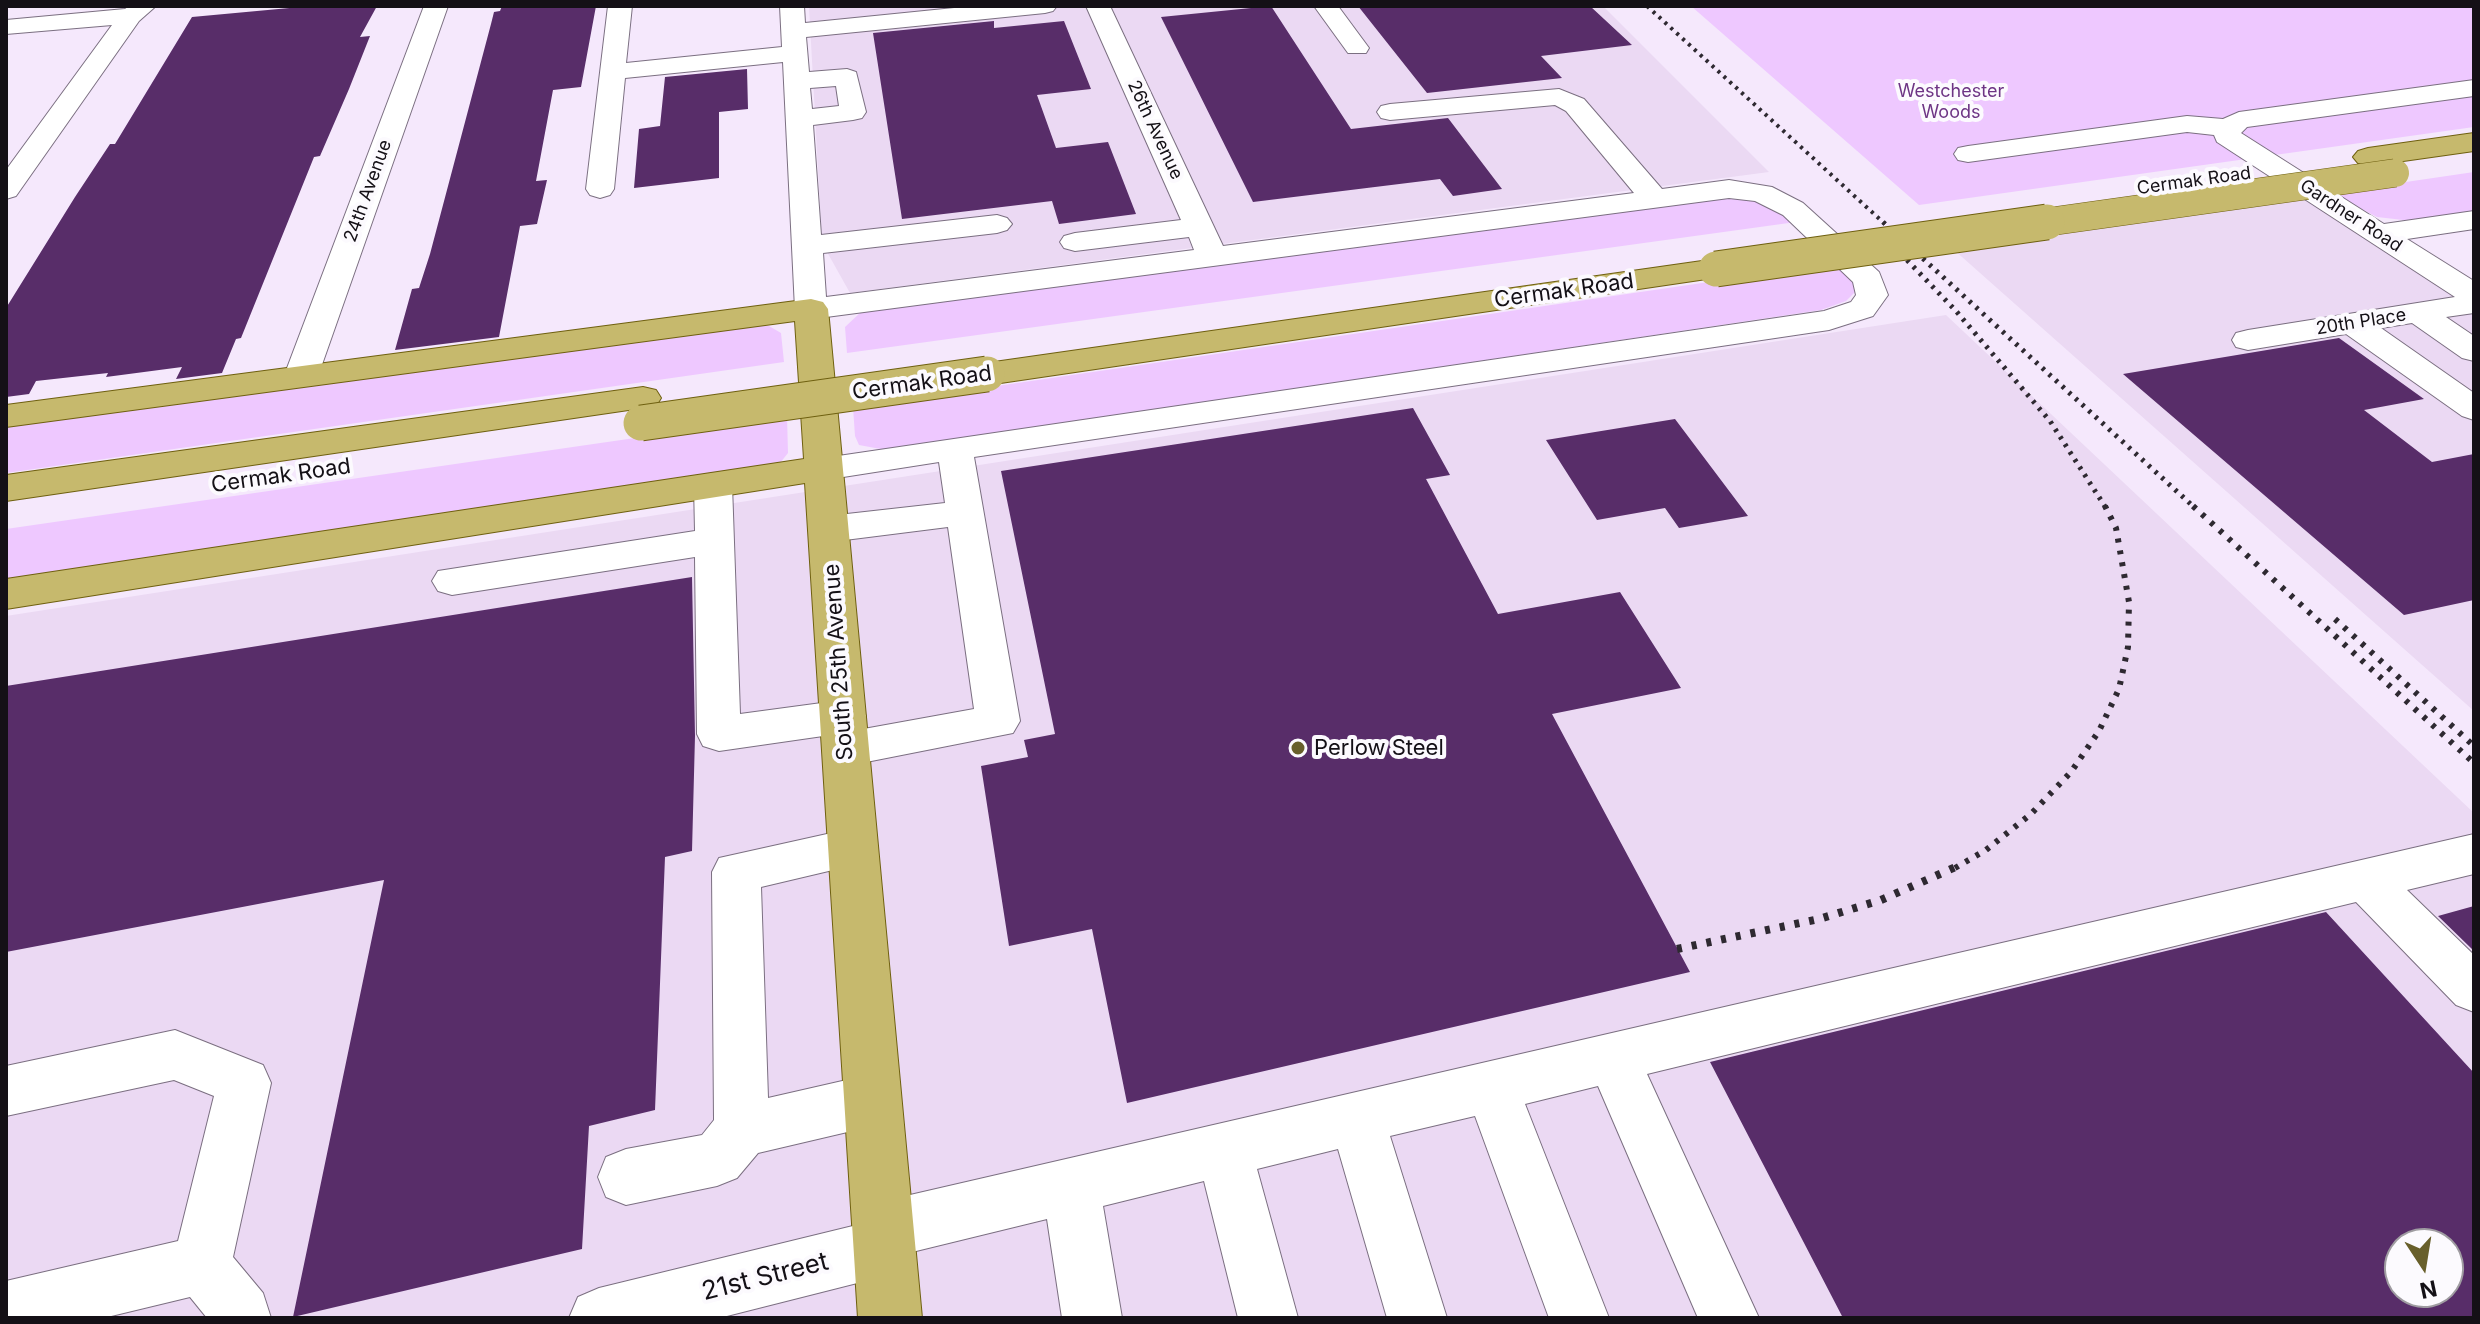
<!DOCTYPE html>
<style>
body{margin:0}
#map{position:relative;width:2480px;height:1324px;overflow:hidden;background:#f5e8fc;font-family:Inter,sans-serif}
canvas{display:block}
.frame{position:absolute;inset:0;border:8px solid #141016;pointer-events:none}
.north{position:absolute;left:2384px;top:1228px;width:80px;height:80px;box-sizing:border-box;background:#fcfafe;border:2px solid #9f9ca1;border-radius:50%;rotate:168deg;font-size:22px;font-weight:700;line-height:32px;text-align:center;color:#141016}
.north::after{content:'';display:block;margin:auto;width:28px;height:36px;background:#685f2b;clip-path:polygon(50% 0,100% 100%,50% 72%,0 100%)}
</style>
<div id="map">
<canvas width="2480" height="1324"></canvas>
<div class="frame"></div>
<div class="north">N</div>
</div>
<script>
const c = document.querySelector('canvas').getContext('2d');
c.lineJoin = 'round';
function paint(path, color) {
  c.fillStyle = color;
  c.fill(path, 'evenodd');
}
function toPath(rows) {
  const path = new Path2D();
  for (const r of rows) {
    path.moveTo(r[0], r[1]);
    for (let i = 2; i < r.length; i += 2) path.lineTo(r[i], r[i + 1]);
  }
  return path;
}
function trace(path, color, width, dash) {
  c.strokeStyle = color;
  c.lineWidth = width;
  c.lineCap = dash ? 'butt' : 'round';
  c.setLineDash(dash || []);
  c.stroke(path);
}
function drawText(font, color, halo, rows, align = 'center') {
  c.font = font + ' Inter,sans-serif';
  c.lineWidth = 8;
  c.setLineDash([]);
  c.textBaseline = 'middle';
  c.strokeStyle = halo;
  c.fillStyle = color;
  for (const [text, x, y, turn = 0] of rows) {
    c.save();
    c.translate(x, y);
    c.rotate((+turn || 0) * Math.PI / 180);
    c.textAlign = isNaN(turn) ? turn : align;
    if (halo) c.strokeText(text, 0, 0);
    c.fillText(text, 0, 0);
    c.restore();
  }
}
paint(toPath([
 [809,6,1603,6,1769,172,850,293,822,243],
 [2305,197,2474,307,2474,711,1953,249],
 [1946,315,2474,813,2474,1318,6,1318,6,616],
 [2400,1244,2448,1244,2448,1292,2400,1292]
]), '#ebd9f3');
paint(toPath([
 [1691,6,2474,6,2474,127,1919,205],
 [2474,172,2474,211,2412,221,2377,217,2331,193],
 [1735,196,1759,200,1796,222,847,353,845,327,861,312],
 [1839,263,1855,285,1855,292,1846,301,1821,310,886,450,859,445,855,436,853,407],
 [758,325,769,326,781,333,784,362,6,473,6,426],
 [787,416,788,453,780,463,6,584,6,529]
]), '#eec8ff');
paint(toPath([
 [311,6,377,6,360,37,370,36,349,89,320,156,314,157,241,338,236,339,222,373,176,379,182,367,106,377,108,373,36,381,29,394,6,397,6,308,75,197,110,144,115,144,192,17],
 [502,6,596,6,581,87,553,90,536,181,547,180,537,224,520,226,499,337,395,350,412,289,419,288,430,254,491,24,494,12,500,11],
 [1271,6,1351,129,1448,118,1502,189,1453,196,1440,179,1253,202,1161,17],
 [1358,6,1590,6,1632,45,1541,56,1562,78,1427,93],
 [994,21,994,28,1064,21,1091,89,1037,95,1056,148,1108,142,1136,214,1059,224,1052,201,902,219,873,33],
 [747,69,748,109,719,112,719,178,634,188,639,129,660,126,665,77],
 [2339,338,2424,399,2364,410,2432,462,2474,454,2474,600,2404,615,2123,374],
 [1413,408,1450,475,1426,479,1498,614,1620,592,1681,688,1552,714,1690,972,1127,1103,1092,929,1009,946,981,766,1028,757,1024,740,1055,734,1001,471],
 [1675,419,1748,516,1679,528,1665,508,1597,520,1546,440],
 [692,577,695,736,692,851,665,857,655,1110,589,1126,582,1249,293,1317,384,880,6,952,6,686],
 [2474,906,2474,951,2438,916],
 [2326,912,2474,1073,2474,1318,1843,1318,1710,1062],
 [2400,1244,2448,1244,2448,1292,2400,1292]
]), '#582d69');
const minor = toPath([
 [129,6,156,6,139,21,16,196,6,199,6,170,112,25,6,34,6,20,125,9,129,6],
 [424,6,448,6,318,376,313,383,301,386,289,383,284,376,424,6],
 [608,6,632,6,626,63,782,47,780,6,804,6,805,23,974,6,1057,6,1053,11,1045,13,806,37,809,72,847,69,856,72,866,112,862,118,853,120,813,125,821,235,997,215,1007,218,1012,224,1007,230,997,233,823,253,826,297,1194,250,1189,237,1075,251,1064,248,1060,242,1064,236,1075,233,1181,220,1086,6,1110,6,1223,246,1634,193,1566,111,1555,105,1390,120,1381,118,1377,112,1381,106,1390,104,1559,89,1584,99,1662,189,1729,180,1772,187,1803,203,1879,272,1888,295,1873,316,1829,330,974,457,1020,721,1013,733,846,766,830,761,824,749,830,737,844,733,719,751,703,746,697,734,695,557,452,595,438,591,432,581,438,571,695,531,694,485,700,477,713,473,726,477,732,485,740,714,844,700,859,704,866,716,859,728,847,732,974,709,948,527,829,542,815,538,810,529,815,520,829,516,945,503,939,462,824,480,811,476,806,468,811,460,1824,311,1851,302,1856,295,1853,282,1783,215,1755,201,1729,198,811,319,800,316,795,309,783,62,625,78,614,189,610,195,600,198,590,195,586,189,608,6],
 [836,86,839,106,812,109,810,88,836,86],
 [1314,6,1338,6,1369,48,1366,53,1348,53,1314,6],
 [2474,80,2474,96,2247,127,2241,133,2384,224,2474,211,2474,229,2407,239,2474,281,2474,313,2446,317,2474,336,2474,361,2462,358,2412,323,2381,328,2474,393,2474,420,2462,416,2346,334,2248,350,2236,347,2232,340,2236,333,2248,330,2455,297,2217,142,2214,135,2187,132,1968,162,1958,160,1954,154,1958,148,1968,146,2187,116,2223,119,2239,112,2474,80],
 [854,828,871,833,878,847,871,861,761,887,768,1098,873,1074,892,1082,900,1100,892,1118,873,1126,758,1153,737,1178,717,1186,626,1205,606,1197,598,1177,606,1157,626,1149,702,1135,714,1120,712,872,719,858,854,828],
 [2474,834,2474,874,2407,890,2474,955,2474,1012,2456,1005,2356,902,1647,1074,1759,1318,1698,1318,1598,1086,1525,1104,1609,1318,1549,1318,1475,1116,1390,1136,1447,1318,1387,1318,1338,1149,1257,1169,1298,1318,1238,1318,1204,1181,1103,1206,1122,1318,1062,1318,1047,1219,912,1252,906,1268,885,1276,719,1318,569,1318,578,1297,599,1288,857,1225,863,1209,884,1201,2474,834],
 [175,1030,263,1065,271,1083,233,1257,263,1293,271,1318,207,1318,190,1297,103,1318,6,1318,6,1281,178,1241,214,1096,174,1080,6,1116,6,1066,175,1030]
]);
const major = toPath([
 [2474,133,2474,151,2368,166,2358,163,2353,157,2358,151,2368,148,2474,133],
 [1716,259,1727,262,1732,269,1727,276,987,385,974,382,969,374,974,366,987,363,1716,259],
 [811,299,823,302,828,309,922,1318,858,1318,805,483,6,609,6,579,804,459,795,321,6,427,6,405,811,299],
 [643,387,656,390,661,398,656,406,6,501,6,475,643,387]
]);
trace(minor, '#7b6f81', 2);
trace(major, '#6f6010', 2);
paint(minor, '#fff');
paint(major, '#c6b96d');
trace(toPath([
 [1647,6,1885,224]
]), '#2e2931', 4, [3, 5]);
trace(toPath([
 [1883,222,2195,508],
 [1907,260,1956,311,2050,421,2106,508]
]), '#2e2931', 5, [3, 6]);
trace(toPath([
 [2193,506,2474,763],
 [2335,619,2474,746],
 [1955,868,1986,850,2031,814,2071,772,2099,731,2119,689,2128,647,2129,602,2116,528,2105,506]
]), '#2e2931', 6, [4, 8]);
trace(toPath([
 [1677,949,1819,919,1881,900,1958,866]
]), '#2e2931', 8, [5, 10]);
const majorBridgeFar1 = toPath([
 [2033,224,2395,173]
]);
const majorBridge = toPath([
 [1716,269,2047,222],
 [641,423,987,374]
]);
trace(majorBridgeFar1, '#6f6010', 29, []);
trace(majorBridge, '#6f6010', 37, []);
trace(majorBridgeFar1, '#c6b96d', 28);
trace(majorBridge, '#c6b96d', 35);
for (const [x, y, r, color] of [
 [1298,748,8,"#685f2b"]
]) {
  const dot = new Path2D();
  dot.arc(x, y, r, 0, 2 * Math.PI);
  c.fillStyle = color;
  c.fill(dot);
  trace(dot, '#fcfafe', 3);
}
drawText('18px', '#6d3484', '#fcfafe', [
 ["Westchester",1951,92],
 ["Woods",1951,113]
]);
drawText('18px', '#141016', '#fcfafe', [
 ["26th Avenue",1155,130,65],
 ["Cermak Road",2194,181,-8],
 ["24th Avenue",368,191,-70],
 ["Gardner Road",2351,216,33],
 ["20th Place",2361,322,-9]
]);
drawText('22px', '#141016', '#fcfafe', [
 ["Cermak Road",1564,291,-8],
 ["Cermak Road",922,383,-8],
 ["Cermak Road",281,476,-8],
 ["South 25th Avenue",839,662,-94]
]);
drawText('22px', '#141016', '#fcfafe', [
 ["Perlow Steel",1314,748]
], 'left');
drawText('26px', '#141016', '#fcfafe', [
 ["21st Street",765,1277,-14]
]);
</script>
